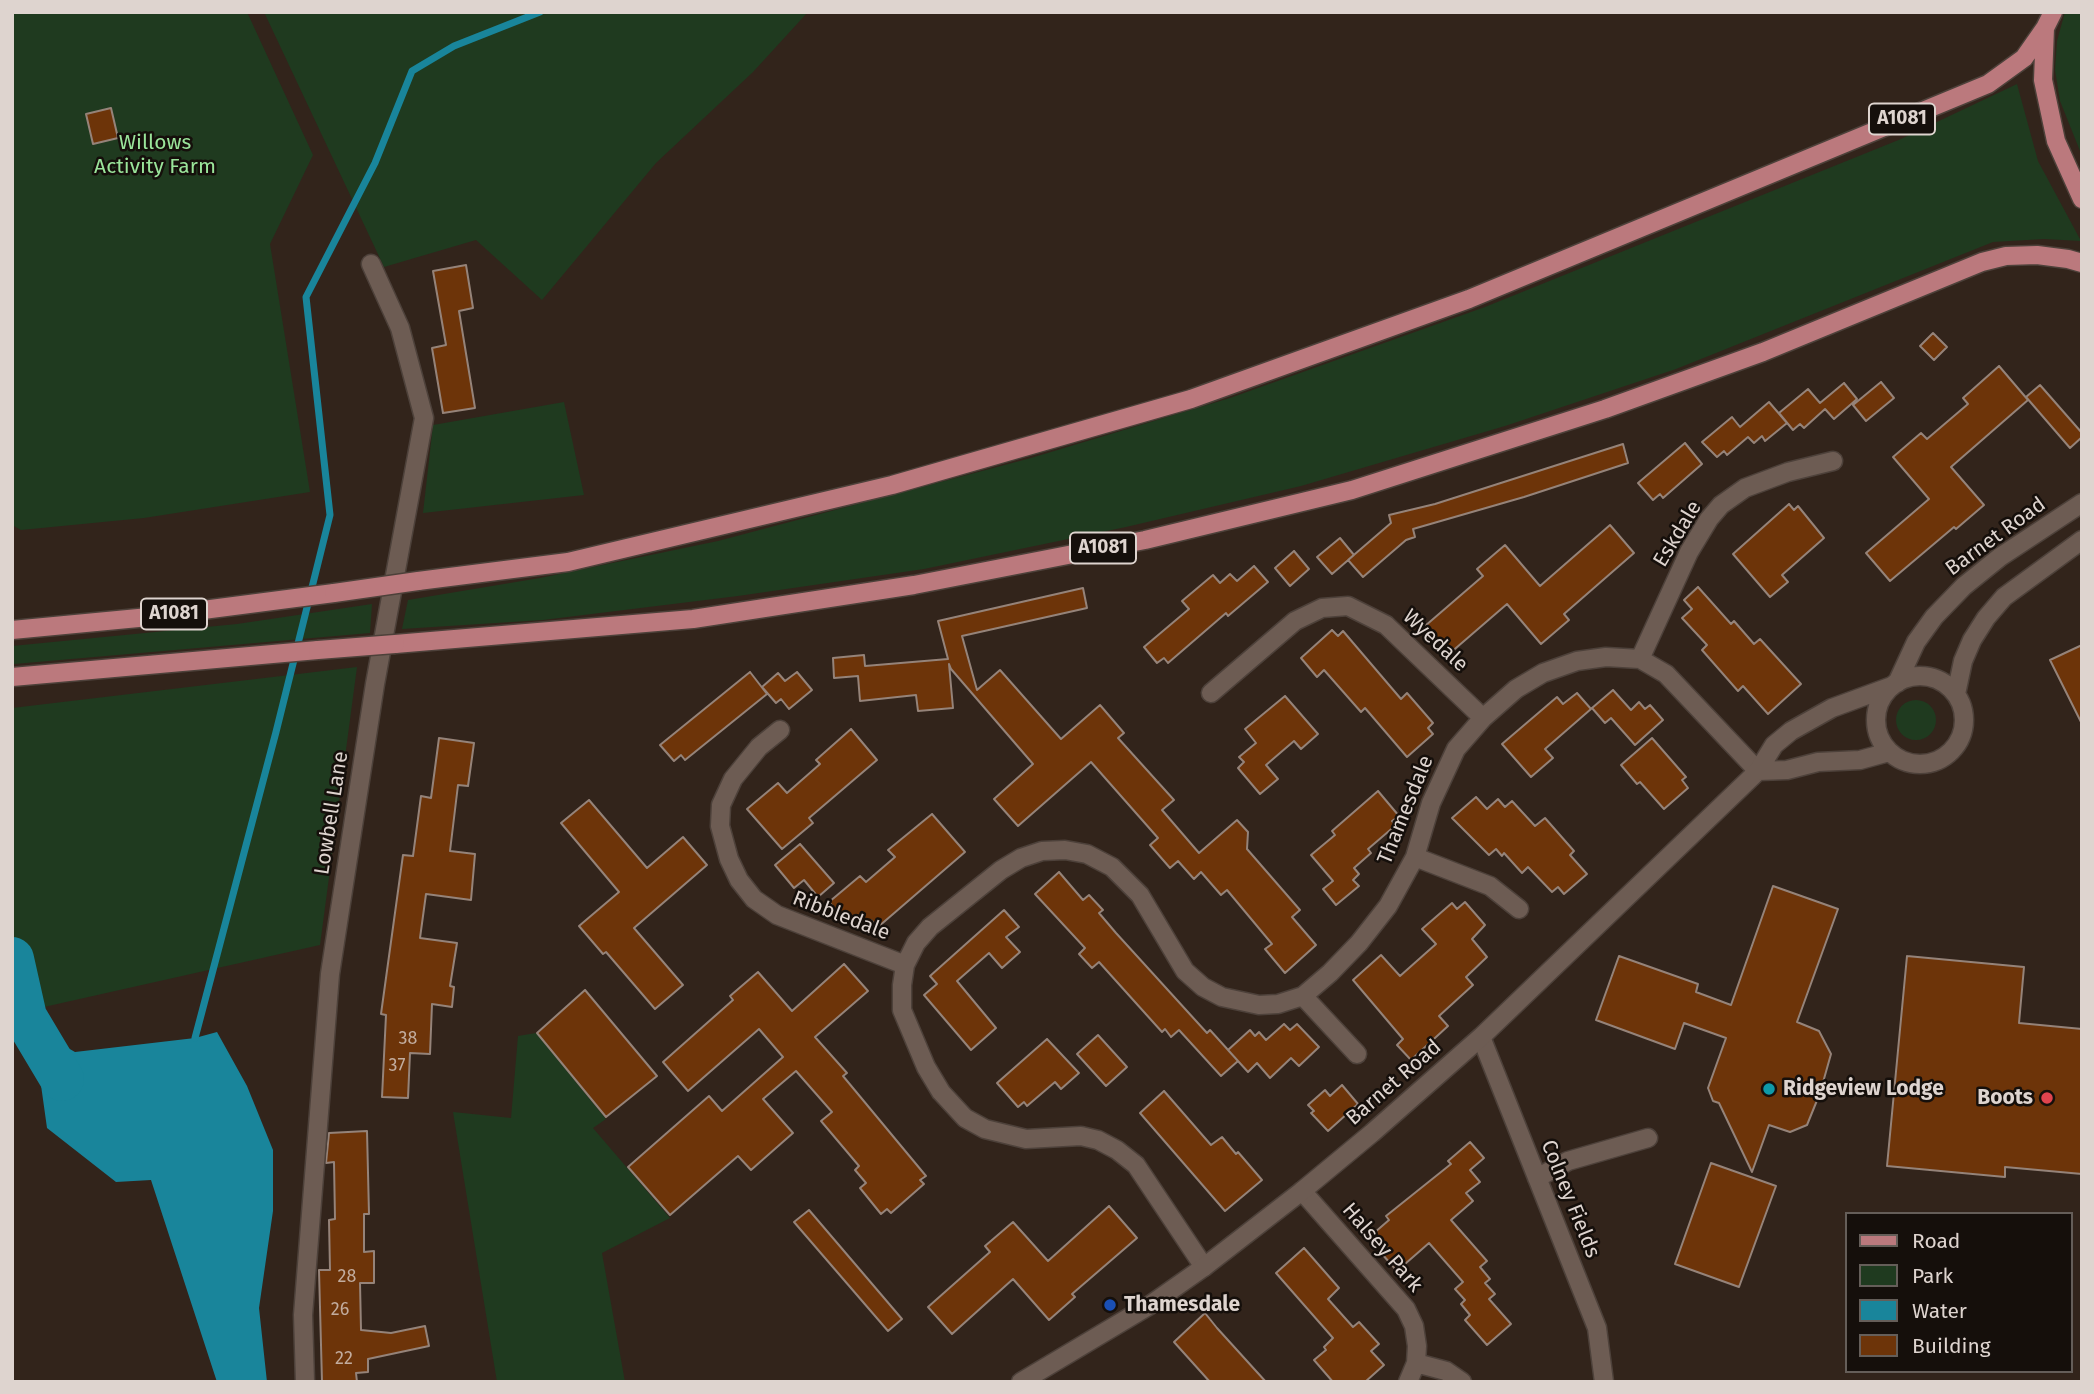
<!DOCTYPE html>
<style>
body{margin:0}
#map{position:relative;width:2094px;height:1394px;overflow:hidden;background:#32241b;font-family:"Fira Sans",sans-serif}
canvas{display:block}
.frame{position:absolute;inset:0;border:14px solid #ded4cf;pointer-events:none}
.legend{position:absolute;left:1845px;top:1212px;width:228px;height:161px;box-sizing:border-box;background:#150f0b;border:2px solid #655e59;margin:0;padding:9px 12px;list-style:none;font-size:21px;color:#ded4cf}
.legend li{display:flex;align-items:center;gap:14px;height:35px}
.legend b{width:35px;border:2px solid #655e59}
</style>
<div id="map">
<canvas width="2094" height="1394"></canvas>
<div class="frame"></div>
<ul class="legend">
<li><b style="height:9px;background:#bb797d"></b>Road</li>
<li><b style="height:19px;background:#1f3a1f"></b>Park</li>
<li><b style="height:19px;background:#19859b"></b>Water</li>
<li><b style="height:19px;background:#6d3409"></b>Building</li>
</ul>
</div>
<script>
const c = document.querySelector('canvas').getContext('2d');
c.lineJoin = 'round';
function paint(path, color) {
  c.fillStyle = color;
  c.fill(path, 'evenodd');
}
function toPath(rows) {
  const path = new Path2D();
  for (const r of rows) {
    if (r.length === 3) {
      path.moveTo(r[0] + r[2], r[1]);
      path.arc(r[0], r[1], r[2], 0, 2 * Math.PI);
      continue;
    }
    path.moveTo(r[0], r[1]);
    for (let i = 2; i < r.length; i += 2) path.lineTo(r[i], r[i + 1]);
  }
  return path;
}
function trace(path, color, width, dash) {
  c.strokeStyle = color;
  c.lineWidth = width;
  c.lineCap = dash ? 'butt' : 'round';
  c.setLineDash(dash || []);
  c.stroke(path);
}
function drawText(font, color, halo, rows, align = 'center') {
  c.font = font + ' "Fira Sans",sans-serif';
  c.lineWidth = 5;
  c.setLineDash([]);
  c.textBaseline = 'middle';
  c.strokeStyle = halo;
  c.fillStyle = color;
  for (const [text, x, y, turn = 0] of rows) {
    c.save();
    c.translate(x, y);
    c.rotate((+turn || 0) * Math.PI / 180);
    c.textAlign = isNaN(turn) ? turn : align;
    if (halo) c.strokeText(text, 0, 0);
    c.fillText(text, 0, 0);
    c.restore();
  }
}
paint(toPath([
 [12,12,247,12,313,155,270,244,310,492,144,518,21,530,12,525],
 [264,12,808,12,753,72,656,163,542,300,476,240,384,267],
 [2065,12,2082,12,2082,156,2060,101,2055,70,2057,41],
 [2017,84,2038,161,2081,241,2044,239,1993,242,1676,369,1505,426,1301,486,1126,527,924,569,738,596,543,620,402,629,408,600,540,578,718,541,1031,458,1230,398,1485,307,1901,139],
 [564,402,584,495,423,513,433,425],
 [372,604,370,633,14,664,12,654,12,646,237,624],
 [357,667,320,945,35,1009,12,931,12,708],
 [1916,720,20],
 [536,1033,606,1119,593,1128,670,1218,602,1253,625,1382,497,1382,453,1112,511,1118,518,1036]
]), '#1f3a1f');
paint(toPath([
 [33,1028,75,1052,195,1038,217,1032,247,1086,273,1150,273,1211,259,1308,267,1382,217,1382,151,1180,116,1182,47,1128]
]), '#19859b');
trace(toPath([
 [195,1038,276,732,330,515,306,297,375,163,412,71,454,46,540,12]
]), '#19859b', 7);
trace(toPath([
 [12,959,25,1017,62,1079]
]), '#19859b', 44);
const building = toPath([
 [111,108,118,138,93,144,86,114,111,108],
 [466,265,473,308,459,311,475,408,443,413,432,348,446,345,433,271,466,265],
 [1933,333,1947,347,1934,360,1920,346,1933,333],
 [1999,366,2028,400,1951,467,1984,505,1956,529,1954,527,1890,581,1866,553,1929,499,1893,457,1921,433,1927,439,1968,404,1963,398,1999,366],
 [1881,382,1894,398,1866,421,1853,405,1881,382],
 [1844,383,1857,399,1834,419,1825,409,1804,428,1800,424,1793,430,1779,413,1808,389,1820,403,1844,383],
 [2040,385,2082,433,2082,437,2070,448,2026,397,2040,385],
 [1769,402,1787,423,1765,441,1762,436,1754,443,1748,437,1727,455,1724,451,1717,457,1702,442,1732,417,1740,427,1769,402],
 [1685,443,1702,464,1663,498,1660,494,1653,500,1638,483,1685,443],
 [1623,444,1628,463,1524,497,1413,529,1415,537,1406,540,1363,577,1348,560,1391,523,1389,515,1435,504,1623,444],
 [1789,504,1794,510,1798,506,1824,538,1782,575,1788,582,1770,597,1733,554,1789,504],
 [1610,525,1634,553,1564,614,1569,620,1541,644,1507,604,1449,654,1425,626,1483,576,1477,569,1505,545,1540,586,1610,525],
 [1340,538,1354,555,1332,574,1317,557,1340,538],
 [1294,551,1309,569,1290,586,1275,568,1294,551],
 [1254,566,1268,582,1228,616,1226,613,1168,663,1164,658,1157,663,1144,647,1189,609,1182,601,1213,575,1220,583,1230,574,1237,581,1254,566],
 [1698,587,1731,624,1734,621,1754,644,1760,639,1801,684,1768,714,1743,686,1738,691,1702,650,1707,645,1682,618,1692,609,1684,600,1698,587],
 [1083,588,1087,608,962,636,977,690,1000,670,1061,739,1100,705,1124,733,1118,738,1174,800,1162,810,1199,853,1237,820,1248,832,1247,849,1300,910,1292,917,1316,945,1285,973,1265,949,1272,944,1227,890,1221,895,1201,872,1194,879,1178,861,1170,868,1150,845,1158,838,1091,762,1018,826,994,799,1033,764,951,669,949,664,953,708,918,711,916,695,860,701,858,676,834,678,833,658,864,655,865,666,948,659,938,621,1083,588],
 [1332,630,1338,636,1343,631,1401,699,1407,693,1433,723,1428,728,1433,734,1407,757,1365,708,1361,712,1324,670,1317,677,1301,658,1332,630],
 [2082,645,2082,724,2050,660,2082,645],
 [750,672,767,694,685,760,681,755,674,761,660,745,750,672],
 [797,672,812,690,789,709,781,699,776,703,762,687,778,673,785,681,797,672],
 [1613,690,1631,710,1639,702,1645,709,1650,705,1663,720,1635,745,1611,718,1605,723,1592,708,1613,690],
 [1577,693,1591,709,1545,749,1553,758,1531,777,1502,744,1557,697,1563,704,1577,693],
 [1285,696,1318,734,1301,749,1294,741,1266,765,1278,779,1260,794,1238,768,1244,762,1239,757,1256,743,1245,729,1285,696],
 [851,729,877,760,809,818,813,823,782,849,747,809,778,783,787,793,820,764,816,760,851,729],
 [439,738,474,743,468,786,458,785,450,851,475,854,471,900,426,894,420,938,457,943,450,986,454,987,452,1007,432,1004,430,1054,410,1053,408,1098,382,1097,386,1015,381,1014,403,855,413,856,421,796,431,798,439,738],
 [1652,738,1686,777,1682,780,1688,788,1664,809,1640,782,1637,784,1621,765,1652,738],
 [1378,791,1399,816,1392,821,1396,825,1368,849,1371,853,1354,868,1359,874,1353,880,1359,886,1336,905,1323,889,1333,881,1311,855,1335,835,1332,831,1378,791],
 [1476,797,1487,809,1498,799,1505,807,1512,801,1535,826,1545,818,1574,851,1570,855,1587,874,1564,894,1558,887,1552,892,1528,867,1522,873,1504,853,1502,856,1496,849,1489,855,1452,818,1476,797],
 [589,800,647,868,683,837,707,865,634,928,683,985,655,1009,606,952,603,954,579,926,619,892,561,823,589,800],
 [932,814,965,852,878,927,871,920,864,926,855,915,847,923,829,902,860,876,866,882,895,857,888,850,932,814],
 [800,844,834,883,818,897,804,880,794,888,775,865,800,844],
 [1059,872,1083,900,1089,895,1103,910,1099,913,1116,933,1207,1033,1210,1030,1238,1061,1221,1076,1179,1030,1171,1037,1165,1029,1162,1032,1099,962,1092,968,1079,954,1085,948,1035,894,1059,872],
 [1773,886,1838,909,1797,1022,1819,1031,1831,1054,1820,1093,1807,1125,1790,1132,1769,1125,1752,1172,1719,1103,1713,1101,1708,1088,1726,1038,1684,1023,1675,1049,1596,1020,1619,956,1698,984,1696,992,1731,1005,1773,886],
 [1465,902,1485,925,1472,939,1487,957,1466,977,1473,985,1439,1016,1448,1026,1411,1060,1397,1045,1403,1039,1353,980,1381,955,1400,976,1436,944,1422,929,1452,903,1457,909,1465,902],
 [1004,910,1019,927,1006,937,1020,952,1002,968,989,953,957,981,996,1028,971,1050,924,995,937,984,930,976,1004,910],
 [1907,956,2024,967,2019,1023,2082,1029,2082,1174,2005,1167,2005,1177,1887,1166,1907,956],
 [844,964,868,991,815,1037,847,1073,843,1076,926,1176,920,1180,924,1184,891,1213,887,1209,881,1214,860,1188,866,1183,855,1170,859,1166,821,1121,832,1112,796,1071,763,1099,793,1133,751,1170,738,1156,670,1215,628,1167,709,1096,722,1111,783,1057,759,1029,688,1091,663,1062,733,1000,730,996,758,972,792,1011,844,964],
 [585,990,657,1076,606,1117,537,1033,585,990],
 [1284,1024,1290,1030,1297,1024,1319,1047,1299,1066,1291,1058,1270,1078,1257,1063,1248,1072,1228,1050,1250,1030,1255,1036,1259,1032,1266,1040,1284,1024],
 [1098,1035,1127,1067,1106,1086,1077,1054,1098,1035],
 [1047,1039,1079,1073,1061,1089,1055,1082,1027,1106,1024,1102,1018,1107,997,1083,1047,1039],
 [1342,1085,1358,1104,1328,1131,1311,1113,1314,1111,1308,1105,1325,1090,1330,1096,1342,1085],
 [1164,1091,1211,1145,1222,1137,1236,1154,1238,1152,1262,1180,1225,1211,1140,1113,1164,1091],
 [367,1131,369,1214,364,1214,364,1252,374,1251,374,1283,360,1283,361,1330,391,1333,425,1326,429,1346,368,1359,368,1372,356,1373,357,1382,322,1382,319,1270,330,1270,329,1220,335,1219,334,1162,326,1163,329,1133,367,1131],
 [1470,1142,1484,1158,1470,1170,1480,1182,1466,1193,1473,1201,1451,1220,1487,1261,1480,1267,1490,1279,1485,1283,1495,1294,1489,1299,1511,1324,1487,1345,1465,1320,1470,1315,1461,1304,1465,1300,1455,1289,1463,1282,1429,1243,1397,1271,1382,1254,1388,1248,1374,1233,1389,1220,1386,1216,1451,1164,1448,1161,1470,1142],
 [1711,1163,1776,1186,1739,1287,1675,1264,1711,1163],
 [1109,1206,1137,1238,1072,1294,1075,1297,1049,1320,1013,1279,952,1334,928,1307,990,1252,985,1246,1013,1222,1048,1261,1109,1206],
 [809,1210,902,1319,888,1331,794,1222,809,1210],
 [1304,1248,1339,1288,1328,1299,1353,1327,1359,1322,1379,1344,1371,1351,1384,1365,1365,1382,1333,1382,1314,1360,1326,1350,1324,1347,1333,1338,1276,1273,1304,1248],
 [1205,1313,1217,1328,1266,1382,1210,1382,1174,1342,1205,1313]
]);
paint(building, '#6d3409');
trace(building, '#958379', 2);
const street = toPath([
 [1640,659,1689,552,1709,519,1721,505,1745,488,1788,472,1833,461],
 [1211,693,1295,621,1322,608,1348,606,1386,625,1483,718],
 [780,730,759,747,733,779,721,805,720,826,729,859,739,880,754,899,777,915,905,965],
 [1415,857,1490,886,1519,909],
 [1303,996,1357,1054],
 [1481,1037,1597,1328,1604,1382],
 [1537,1178,1568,1161,1648,1138],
 [1302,1191,1406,1309,1414,1326,1417,1346,1416,1363,1408,1382],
 [1204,1267,1136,1165,1117,1150,1098,1140,1081,1136,1026,1139,985,1129,965,1118,941,1092,926,1067,902,1010,902,985,905,965,916,943,930,927,1001,870,1021,858,1042,851,1065,850,1087,854,1112,867,1140,895,1185,971,1203,987,1222,997,1259,1005,1278,1004,1303,996,1330,973,1359,943,1388,906,1415,857,1431,803,1456,749,1483,718,1516,689,1543,673,1577,661,1606,657,1640,659,1666,674,1758,771],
 [1416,1363,1446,1371,1462,1382],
 [305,1382,303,1315,330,974,375,684,424,418,400,328,371,264]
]);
const secondary = toPath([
 [1920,720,44],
 [1897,683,1916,642,1934,617,1964,586,2000,557,2082,503],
 [1956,694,1963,661,1972,640,1986,618,2004,597,2082,540],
 [1758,771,1787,770,1818,762,1860,760,1889,752],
 [1021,1382,1150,1305,1204,1267,1302,1191,1372,1133,1481,1037,1758,771,1774,745,1791,731,1832,708,1892,686]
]);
const primary = toPath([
 [2053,12,2045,28,2043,80,2056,141,2082,199],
 [418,581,568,562,892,485,1191,399,1469,299,1988,84,2024,58,2045,28],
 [12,630,149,617,334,593],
 [395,644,693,619,914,585,1145,540,1352,490,1605,409,1763,352,1982,262,2006,256,2037,255,2068,259,2082,263],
 [12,677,318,650]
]);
trace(street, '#4d413a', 21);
trace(secondary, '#4d413a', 21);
trace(primary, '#4d413a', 21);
trace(street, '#6d5c53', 18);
trace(secondary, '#6d5c53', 18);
trace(primary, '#bb797d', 18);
const primaryBridge = toPath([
 [334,593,418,581],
 [318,650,395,644]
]);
trace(primaryBridge, '#4d413a', 21, []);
trace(primaryBridge, '#bb797d', 18);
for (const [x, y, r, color] of [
 [1769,1089,7,"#0f9aa8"],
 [2047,1098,7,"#e0444e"],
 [1110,1305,7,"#1a4fb4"]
]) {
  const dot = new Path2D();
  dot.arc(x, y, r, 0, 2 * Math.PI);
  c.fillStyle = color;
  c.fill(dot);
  trace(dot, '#150f0b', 2.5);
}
drawText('18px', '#c2ac9e', null, [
 ["38",408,1039],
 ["37",397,1066],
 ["28",347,1277],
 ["26",340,1310],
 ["22",344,1359]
]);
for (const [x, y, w] of [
 [1902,119,66],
 [1103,548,66],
 [174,614,66]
]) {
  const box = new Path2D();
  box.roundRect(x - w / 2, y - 15.5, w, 31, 5);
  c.fillStyle = '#150f0b';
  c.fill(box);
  trace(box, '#ded4cf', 2);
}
drawText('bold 19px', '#ded4cf', null, [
 ["A1081",1902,119],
 ["A1081",1103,548],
 ["A1081",174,614]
]);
drawText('21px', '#9ae49a', '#150f0b', [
 ["Willows",155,143],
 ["Activity Farm",155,167]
]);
drawText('21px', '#ded4cf', '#150f0b', [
 ["Eskdale",1678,534,-59],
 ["Barnet Road",1996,537,-36],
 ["Wyedale",1435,641,43],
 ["Thamesdale",1406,810,-68],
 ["Lowbell Lane",332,813,-81],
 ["Ribbledale",841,916,21],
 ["Barnet Road",1394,1083,-41],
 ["Colney Fields",1570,1199,68],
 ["Halsey Park",1382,1248,49]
]);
drawText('bold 21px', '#ded4cf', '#150f0b', [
 ["Ridgeview Lodge",1783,1089],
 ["Boots",2033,1098,"right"],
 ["Thamesdale",1124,1305]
], 'left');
</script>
